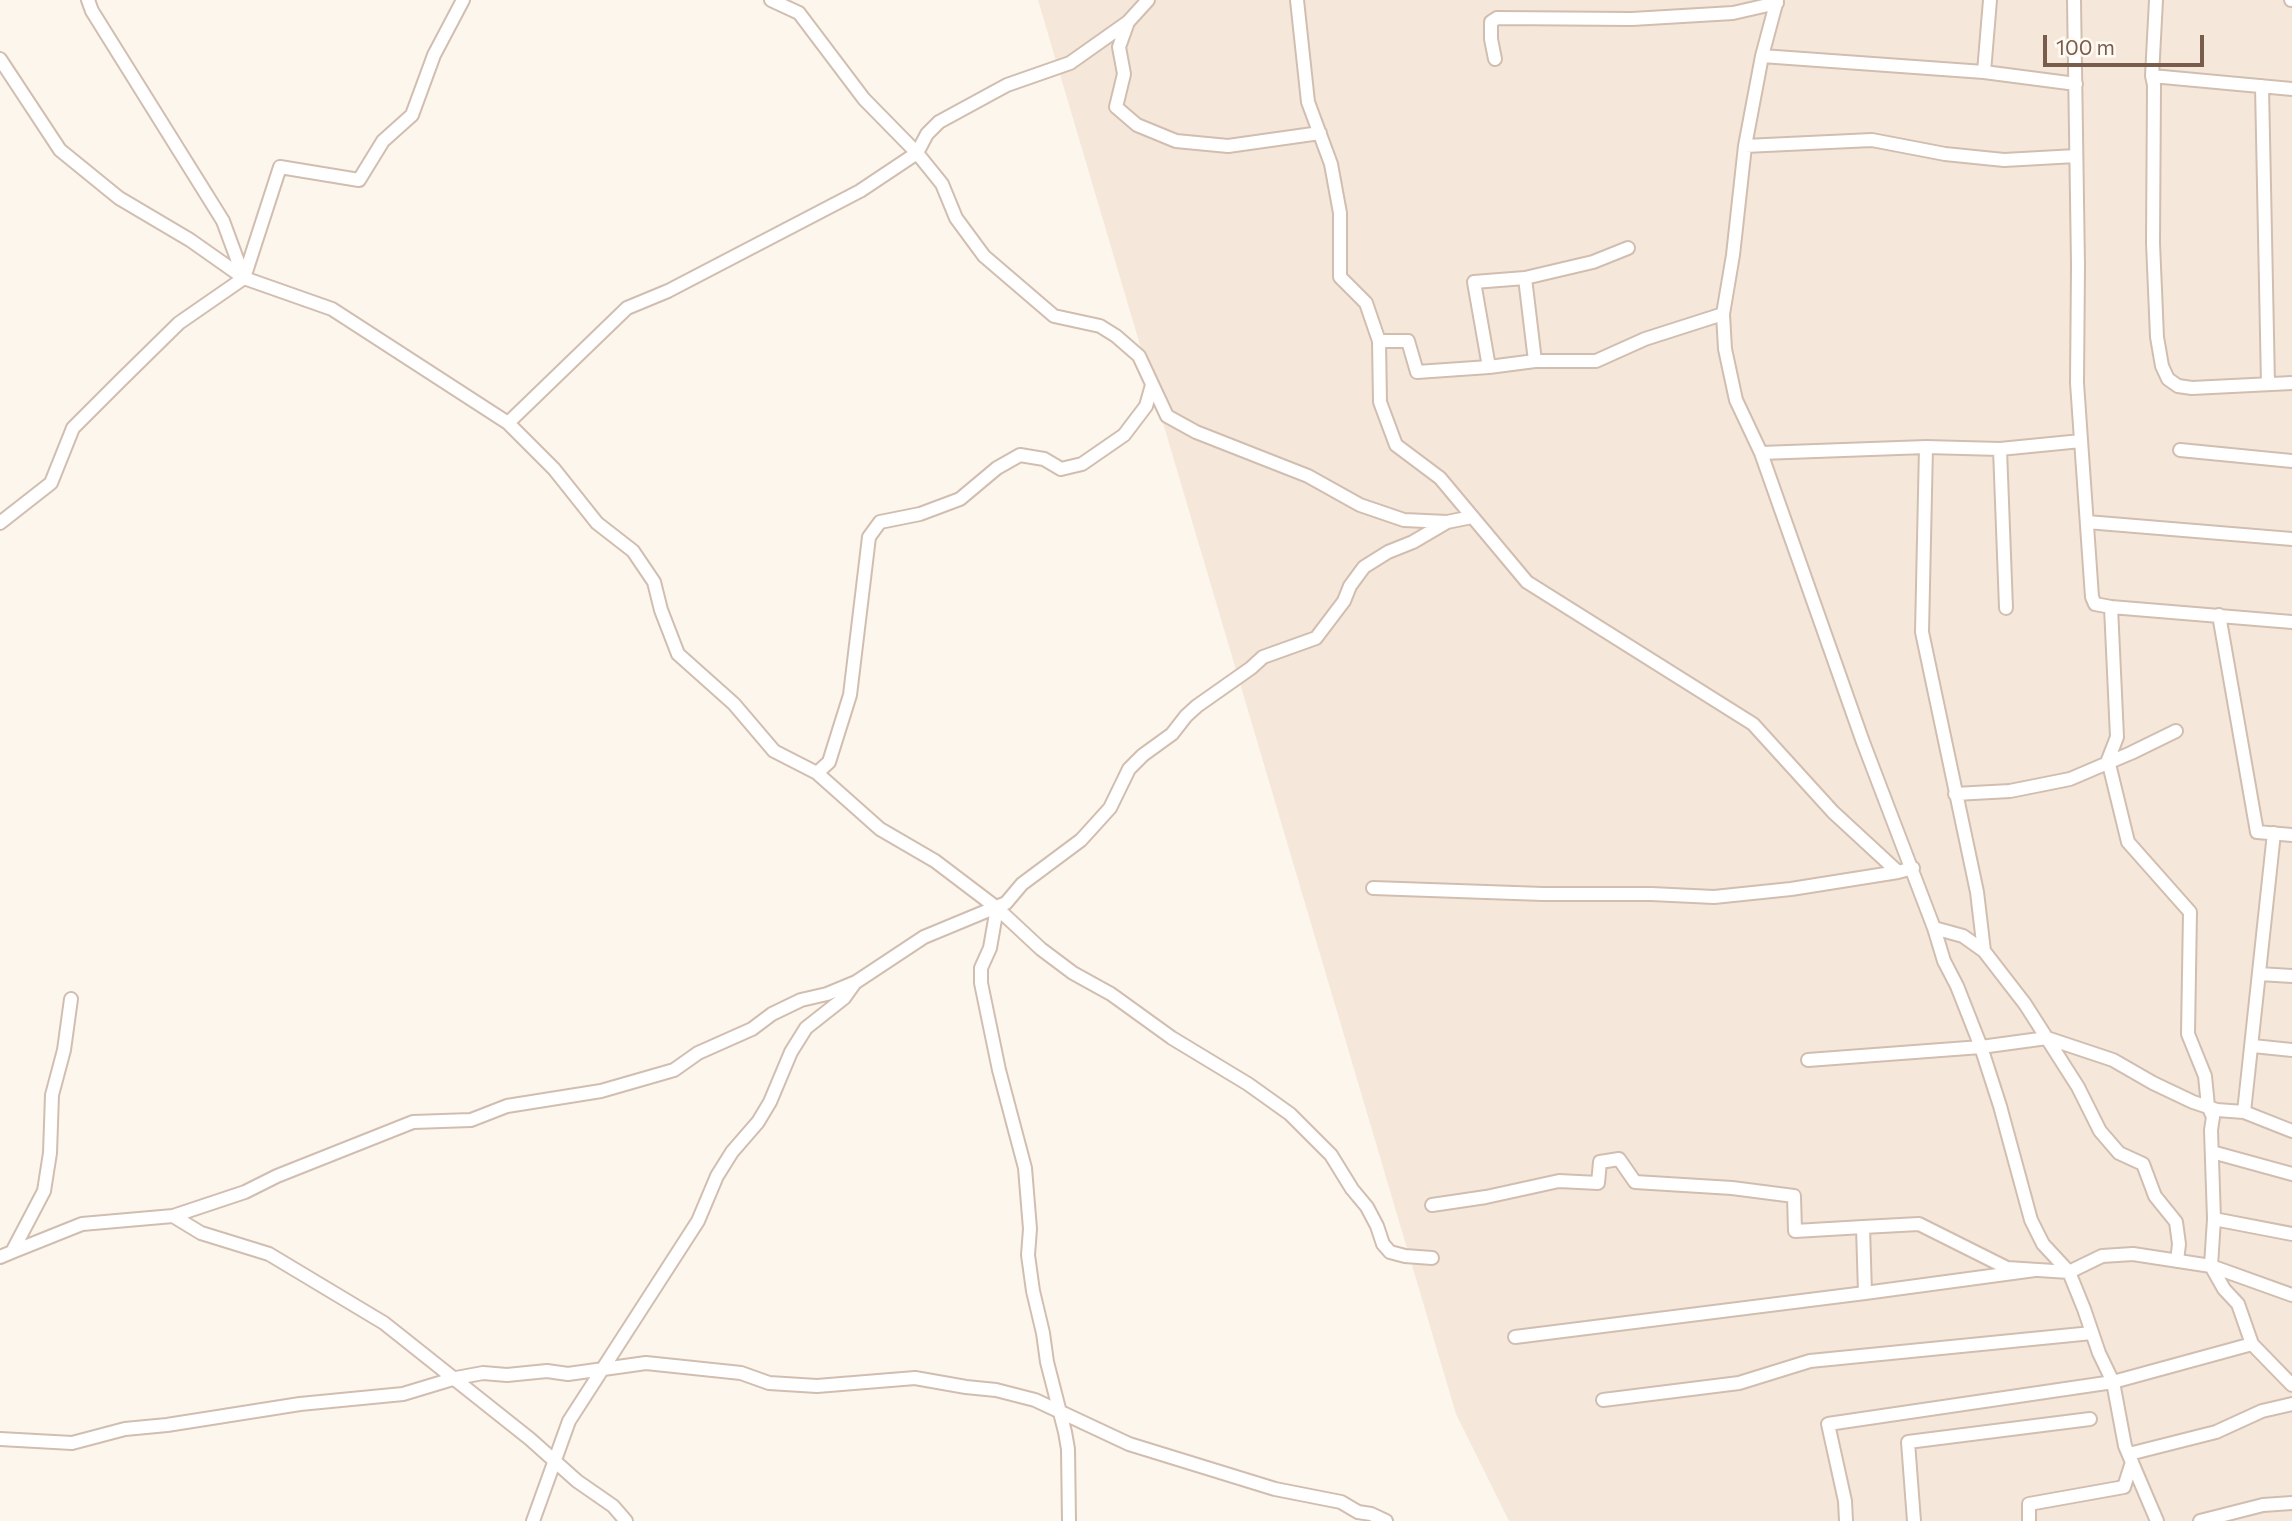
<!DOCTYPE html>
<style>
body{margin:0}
#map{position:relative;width:2292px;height:1521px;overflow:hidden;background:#fdf6ec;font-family:Commissioner,sans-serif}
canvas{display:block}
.scale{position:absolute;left:2043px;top:35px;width:161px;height:32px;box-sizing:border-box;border:4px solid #7a5c4d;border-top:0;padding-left:9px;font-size:21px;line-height:24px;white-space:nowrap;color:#7a5c4d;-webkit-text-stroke:5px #fffaf3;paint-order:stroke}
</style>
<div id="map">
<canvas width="2292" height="1521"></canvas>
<div class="scale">100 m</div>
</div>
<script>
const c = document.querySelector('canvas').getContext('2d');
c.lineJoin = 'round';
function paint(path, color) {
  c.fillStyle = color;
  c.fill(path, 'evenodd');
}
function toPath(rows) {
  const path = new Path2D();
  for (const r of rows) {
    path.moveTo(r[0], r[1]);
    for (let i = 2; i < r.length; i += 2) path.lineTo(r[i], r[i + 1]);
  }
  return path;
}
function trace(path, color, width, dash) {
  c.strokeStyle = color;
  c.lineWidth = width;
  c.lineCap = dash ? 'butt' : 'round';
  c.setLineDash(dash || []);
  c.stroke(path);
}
paint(toPath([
 [1038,0,2292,0,2292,1521,1509,1521,1456,1414]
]), '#f5e8da');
const minor = toPath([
 [88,0,92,11,223,221,244,278],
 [771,0,799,13,864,99,917,153,942,184,956,218,984,256,1054,316,1100,326,1116,336,1139,356,1167,416,1196,432,1308,476,1360,505,1404,520,1447,522,1472,517],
 [1297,0,1308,102,1331,164,1340,213,1340,277,1366,303,1379,341,1380,402,1396,445,1440,478,1527,582,1753,724,1833,812,1898,872,1913,868],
 [1777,0,1762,56,1745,146,1733,255,1723,314,1725,349,1736,400,1761,453,1863,742,1934,928,1944,961,1957,986,1981,1047,2000,1106,2031,1220,2043,1244,2069,1272,2084,1309,2099,1353,2113,1382,2125,1446,2157,1521],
 [2074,0,2078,265,2077,383,2092,597,2095,604,2111,607,2292,622],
 [2156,0,2152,76,2154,85,2153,243,2157,337,2162,366,2168,379,2178,386,2192,388,2292,383],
 [2291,0,2292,0],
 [1128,22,1119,47,1124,74,1116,107,1137,125,1176,141,1228,146,1320,133],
 [1762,56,1984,72,2076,84],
 [0,59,60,150,119,198,190,240,244,278,332,309,508,423,554,469,597,523,633,551,654,582,661,610,678,654,734,704,774,751,817,773,880,829,935,861,997,908,1041,949,1073,973,1111,994,1172,1038,1248,1084,1290,1114,1331,1155,1352,1189,1367,1207,1377,1226,1383,1244,1390,1252,1405,1256,1432,1258],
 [1495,59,1491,39,1491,22,1497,18,1632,19,1733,13,1777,3],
 [1984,72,1990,0],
 [2152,76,2292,89],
 [2262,86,2268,384],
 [1745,146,1872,140,1945,154,2004,160,2076,156],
 [1379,341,1408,341,1417,372,1489,367,1535,361,1596,361,1645,339,1723,314],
 [1535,361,1525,278,1593,262,1628,248],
 [1489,367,1474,282,1525,278],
 [508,423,627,308,668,291,860,191,917,153,927,134,939,122,1007,85,1070,63,1128,22,1148,0],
 [1926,447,1922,632,1977,892,1984,951],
 [2000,449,2006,608],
 [2180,450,2292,461],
 [1761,453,1926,447,2000,449,2081,441],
 [2087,522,2292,539],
 [0,523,51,483,73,428,120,381,179,323,244,278,280,167,359,180,383,141,412,115,434,55,463,0],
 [2111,607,2117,737,2108,760,2128,842,2190,912,2188,1034,2205,1076,2208,1106,2213,1117,2211,1130,2214,1219,2211,1266,2224,1289,2238,1304,2252,1344,2292,1385],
 [2219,615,2257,832,2292,835],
 [817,773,829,762,850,695,869,537,880,522,920,514,960,499,997,468,1020,455,1044,459,1061,469,1082,464,1124,435,1146,406,1152,385],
 [1955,794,2010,791,2070,779,2131,753,2176,731],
 [1373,888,1543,894,1651,894,1714,897,1791,889,1898,872],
 [997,908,990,948,981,968,981,983,999,1070,1025,1168,1030,1229,1028,1255,1033,1291,1043,1333,1047,1362,1065,1432,1068,1449,1069,1521],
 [1934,928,1963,936,1984,951,2025,1004,2078,1087,2100,1131,2119,1153,2143,1164,2155,1196,2176,1222,2179,1244,2177,1261],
 [2259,974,2292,976],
 [2253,1046,2292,1050],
 [1808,1060,1981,1047,2047,1038,2113,1060,2153,1083,2193,1102,2217,1110,2244,1112,2292,1131],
 [2244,1112,2274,833],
 [2212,1152,2292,1174],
 [1432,1205,1486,1197,1559,1181,1598,1183,1600,1162,1619,1159,1635,1182,1732,1188,1794,1196,1795,1231,1863,1227],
 [173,1216,201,1233,269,1254,384,1323,530,1439,577,1481,613,1506,626,1521],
 [2214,1219,2292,1234],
 [12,1252,82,1224,173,1216,245,1192,277,1176,413,1122,471,1120,507,1106,601,1091,674,1070,698,1053,752,1029,772,1014,801,1000,827,994,856,982,924,937,1006,903,1022,884,1081,840,1110,808,1129,769,1143,755,1172,734,1186,716,1197,706,1251,668,1263,657,1316,638,1344,601,1350,586,1364,567,1388,552,1413,542,1447,522],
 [0,1257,12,1252,44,1191,50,1153,52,1095,64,1050,71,999],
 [2035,1270,1865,1293,1863,1227,1919,1224,2007,1268,2069,1272,2102,1256,2133,1254,2211,1266,2292,1295],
 [1515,1337,1865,1293],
 [1603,1400,1739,1383,1810,1361,2092,1333],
 [0,1439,72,1443,125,1429,167,1425,300,1404,403,1394,456,1378,483,1373,507,1375,547,1371,568,1374,646,1363,741,1373,769,1383,817,1386,915,1378,966,1387,996,1390,1035,1400,1129,1444,1275,1489,1341,1502,1358,1512,1371,1514,1386,1521],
 [2129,1454,2216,1432,2262,1411,2292,1404],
 [533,1521,569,1421,698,1221,717,1176,732,1152,758,1122,770,1102,791,1052,806,1028,844,998,854,984],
 [1846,1521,1845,1501,1828,1424,2113,1382,2252,1344],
 [1914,1521,1908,1442,2090,1419],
 [2029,1521,2029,1504,2124,1487,2132,1462],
 [2200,1521,2263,1505,2292,1503]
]);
trace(minor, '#d1beb0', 16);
trace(minor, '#fff', 12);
</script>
